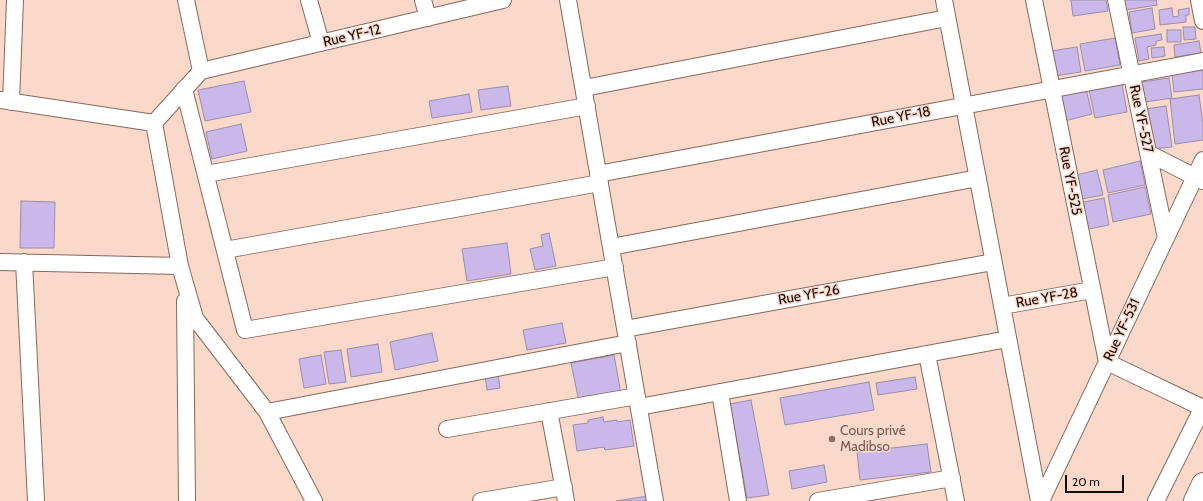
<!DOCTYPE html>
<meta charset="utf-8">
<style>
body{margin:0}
#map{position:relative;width:1203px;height:501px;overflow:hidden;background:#fad8ca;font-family:Cabin,sans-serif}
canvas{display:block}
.scale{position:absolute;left:1065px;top:475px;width:59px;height:18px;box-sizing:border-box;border:2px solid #150b06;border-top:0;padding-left:5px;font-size:12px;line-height:14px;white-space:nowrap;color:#150b06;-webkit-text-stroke:3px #fad8ca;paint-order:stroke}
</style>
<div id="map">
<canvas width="1203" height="501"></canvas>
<div class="scale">20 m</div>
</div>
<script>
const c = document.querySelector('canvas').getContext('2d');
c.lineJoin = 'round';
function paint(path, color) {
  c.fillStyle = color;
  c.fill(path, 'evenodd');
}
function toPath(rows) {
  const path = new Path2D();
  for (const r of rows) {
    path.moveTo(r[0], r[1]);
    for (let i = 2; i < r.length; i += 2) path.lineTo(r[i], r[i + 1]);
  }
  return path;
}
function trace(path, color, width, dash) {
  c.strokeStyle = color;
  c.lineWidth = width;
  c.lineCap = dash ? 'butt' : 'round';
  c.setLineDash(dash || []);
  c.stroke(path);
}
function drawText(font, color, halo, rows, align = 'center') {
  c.font = font + ' Cabin,sans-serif';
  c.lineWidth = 3;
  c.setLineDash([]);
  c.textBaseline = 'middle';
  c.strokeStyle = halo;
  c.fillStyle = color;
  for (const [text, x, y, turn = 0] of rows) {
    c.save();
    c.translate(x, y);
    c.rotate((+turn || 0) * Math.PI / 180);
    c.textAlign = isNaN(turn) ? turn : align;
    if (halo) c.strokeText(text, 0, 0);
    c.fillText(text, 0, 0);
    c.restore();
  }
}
const building = toPath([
 [1071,0,1106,0,1108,11,1073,16,1071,0],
 [1124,0,1156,0,1157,5,1125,10,1124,0],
 [1152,8,1155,29,1132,33,1129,12,1152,8],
 [1172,8,1173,17,1179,16,1178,10,1189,8,1189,15,1186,15,1186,22,1160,25,1159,10,1172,8],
 [1183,27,1195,27,1196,39,1184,40,1183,27],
 [1167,30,1181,30,1181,42,1167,42,1167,30],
 [1161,34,1162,40,1156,41,1156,45,1147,47,1149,59,1139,61,1135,38,1161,34],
 [1115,38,1120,65,1085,71,1080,44,1115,38],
 [1199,41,1201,53,1175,57,1174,45,1199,41],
 [1077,47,1081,72,1055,76,1051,51,1077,47],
 [1164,47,1165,56,1152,58,1151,48,1164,47],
 [1203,70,1203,89,1174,92,1172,74,1203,70],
 [1169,78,1172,98,1145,102,1142,82,1169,78],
 [244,81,251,112,205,121,198,90,244,81],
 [1122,84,1127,112,1095,118,1089,90,1122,84],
 [508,86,511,106,481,110,478,90,508,86],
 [1086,89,1092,114,1061,122,1055,97,1086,89],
 [469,94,472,112,432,118,429,101,469,94],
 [1199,95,1203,124,1203,140,1175,144,1170,99,1199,95],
 [1166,106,1172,147,1152,149,1146,109,1166,106],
 [241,124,247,151,212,159,206,132,241,124],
 [1140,161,1145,185,1108,193,1103,170,1140,161],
 [1097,170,1103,195,1077,200,1072,176,1097,170],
 [1145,187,1151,214,1113,222,1108,195,1145,187],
 [1104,198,1109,225,1084,230,1079,203,1104,198],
 [21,201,55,202,54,248,20,248,21,201],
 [549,233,556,266,535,270,530,249,543,246,541,235,549,233],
 [507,243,511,274,467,281,462,249,507,243],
 [562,323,566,343,527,350,523,330,562,323],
 [432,333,438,361,395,370,390,342,432,333],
 [378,344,382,372,351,377,347,349,378,344],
 [341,350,346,382,329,384,324,352,341,350],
 [321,355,326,384,304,388,299,359,321,355],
 [614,355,621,394,579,402,571,363,614,355],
 [498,374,500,388,487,390,485,376,498,374],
 [915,377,917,389,878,395,876,383,915,377],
 [869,382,874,410,785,425,780,398,869,382],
 [751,400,769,495,747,498,730,404,751,400],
 [603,417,604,422,617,420,617,422,630,420,634,446,605,450,604,447,577,451,573,425,588,423,588,420,603,417],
 [927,444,931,472,860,480,857,452,927,444],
 [824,465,827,482,792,489,789,471,824,465],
 [648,496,649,501,616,501,648,496]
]);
paint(building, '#cbb8ea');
trace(building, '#988eaa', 1);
const minor = toPath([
 [186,0,201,71],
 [309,0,321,43],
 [423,0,428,18],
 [568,0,655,501],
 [944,0,1039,501],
 [1034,0,1107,362,1203,408],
 [1116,0,1166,238],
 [1199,0,1203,21],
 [201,71,503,0],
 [584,88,947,18],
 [184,89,245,330,615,267],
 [0,100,154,123],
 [11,102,15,0],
 [154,123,180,266,195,318,267,412,314,501],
 [154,123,201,71],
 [1148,153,1203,181],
 [206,174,587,106],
 [598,174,1203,61],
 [611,247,978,178],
 [225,250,600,183],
 [0,262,180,266],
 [24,262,36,501],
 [185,301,187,501],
 [1002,306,1092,290],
 [625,329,993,262],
 [927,354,956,501],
 [720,392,738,501],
 [639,407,1008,339],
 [549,411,566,501],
 [267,412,628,343],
 [447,429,637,396],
 [481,501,564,487],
 [818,501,952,478],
 [1041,501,1203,160],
 [1156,501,1203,407]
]);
const primary = toPath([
 [1195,501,1203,484]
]);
trace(minor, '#86695d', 18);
trace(primary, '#86695d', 24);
trace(minor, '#fff', 16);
trace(primary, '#fff', 22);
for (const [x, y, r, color] of [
 [832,439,4,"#8d6e63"]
]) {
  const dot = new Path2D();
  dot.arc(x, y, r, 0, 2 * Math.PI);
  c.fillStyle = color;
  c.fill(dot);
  trace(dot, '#fad8ca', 1.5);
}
drawText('14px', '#150b06', '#fad8ca', [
 ["Rue YF-12",352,36,-13],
 ["Rue YF-18",901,117,-11],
 ["Rue YF-527",1141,119,78],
 ["Rue YF-525",1070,181,79],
 ["Rue YF-26",809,295,-10],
 ["Rue YF-28",1047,298,-10],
 ["Rue YF-531",1122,330,-65]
]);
drawText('14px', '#785e54', '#fad8ca', [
 ["Cours privé",840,431],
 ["Madibso",840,447]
], 'left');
</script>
